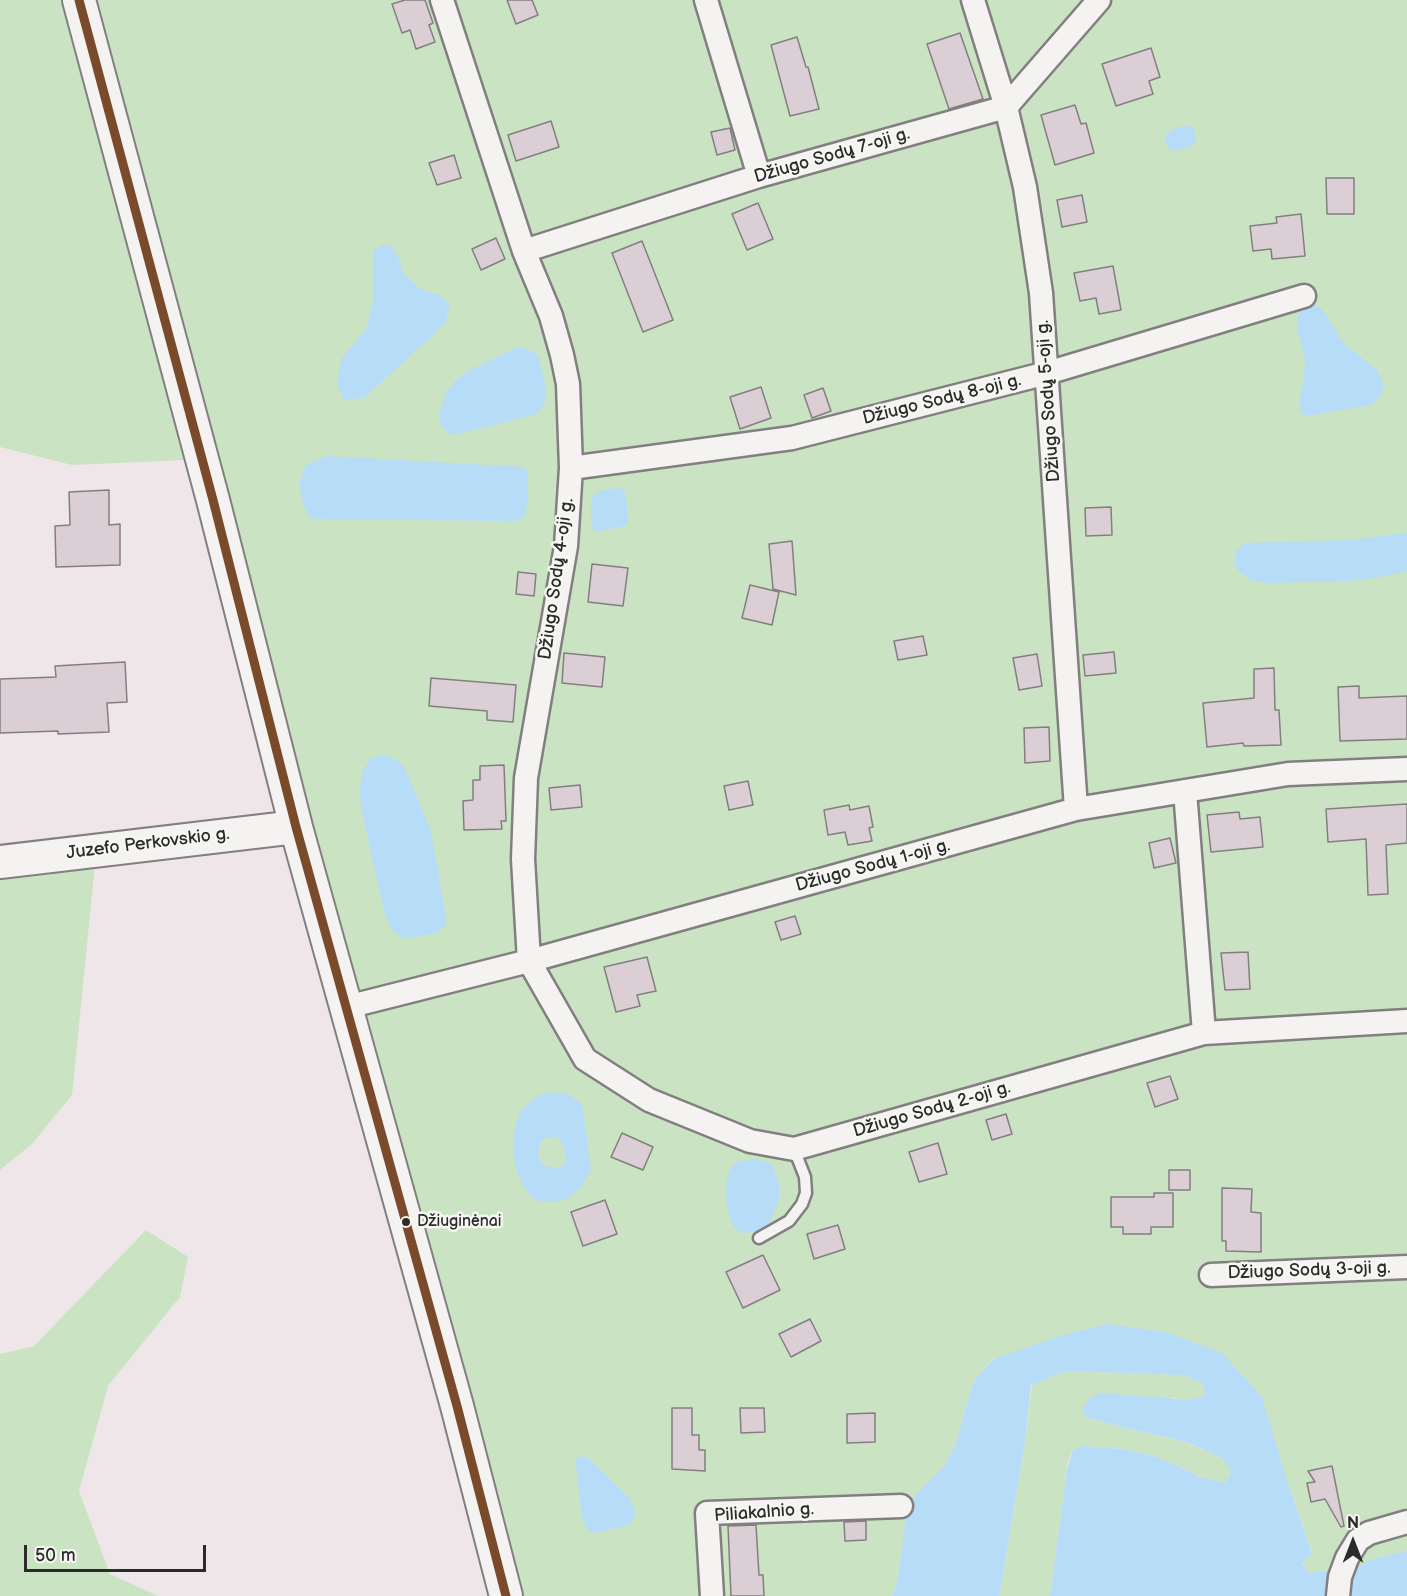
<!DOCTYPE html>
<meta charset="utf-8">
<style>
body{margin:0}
#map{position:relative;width:1407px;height:1596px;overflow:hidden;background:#eee6e9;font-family:"Balsamiq Sans",sans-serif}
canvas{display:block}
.north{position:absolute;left:1323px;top:1512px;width:60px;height:60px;-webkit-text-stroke:4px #f6f6f2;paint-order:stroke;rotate:0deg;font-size:16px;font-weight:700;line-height:24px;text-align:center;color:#2b2b2b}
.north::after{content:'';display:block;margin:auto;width:21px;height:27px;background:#2b2b2b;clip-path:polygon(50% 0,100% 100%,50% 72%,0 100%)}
.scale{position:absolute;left:24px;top:1545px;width:182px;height:27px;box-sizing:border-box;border:3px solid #2b2b2b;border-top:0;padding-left:8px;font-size:18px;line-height:21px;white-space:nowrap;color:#2b2b2b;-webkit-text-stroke:4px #f6f6f2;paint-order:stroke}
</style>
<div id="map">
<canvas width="1407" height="1596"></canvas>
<div class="north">N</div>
<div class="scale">50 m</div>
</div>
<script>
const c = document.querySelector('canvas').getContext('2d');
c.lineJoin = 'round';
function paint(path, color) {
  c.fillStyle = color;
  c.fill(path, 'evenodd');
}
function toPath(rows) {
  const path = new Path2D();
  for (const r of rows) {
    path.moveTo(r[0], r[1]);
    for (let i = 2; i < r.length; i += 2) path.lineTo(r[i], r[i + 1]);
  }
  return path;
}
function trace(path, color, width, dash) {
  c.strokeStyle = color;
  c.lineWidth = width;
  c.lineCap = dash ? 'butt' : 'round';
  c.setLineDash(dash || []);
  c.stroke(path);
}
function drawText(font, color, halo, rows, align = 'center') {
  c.font = font + ' "Balsamiq Sans",sans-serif';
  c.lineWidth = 5;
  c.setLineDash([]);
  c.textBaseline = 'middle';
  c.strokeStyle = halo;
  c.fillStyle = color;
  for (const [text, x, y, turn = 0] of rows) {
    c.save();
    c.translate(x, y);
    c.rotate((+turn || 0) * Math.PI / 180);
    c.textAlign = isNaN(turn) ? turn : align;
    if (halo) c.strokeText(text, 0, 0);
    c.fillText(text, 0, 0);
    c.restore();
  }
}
paint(toPath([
 [0,0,63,0,185,460,72,465,0,447],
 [79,0,1407,0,1407,1551,1374,1559,1349,1596,1326,1596,1330,1572,1309,1573,1302,1562,1312,1552,1287,1481,1222,1353,993,1358,974,1381,964,1413,957,1441,945,1465,931,1479,902,1547,897,1583,892,1596,506,1596],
 [95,864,72,1095,32,1144,0,1170,0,875],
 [146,1230,188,1257,180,1297,108,1386,79,1491,110,1574,158,1596,0,1596,0,1354,34,1346],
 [1067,1371,1183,1375,1202,1383,1207,1395,1190,1400,1173,1398,1086,1417,1120,1427,1186,1442,1223,1459,1231,1472,1225,1483,1200,1477,1178,1466,1150,1455,1123,1449,1083,1446,1073,1450,1068,1461,1050,1596,999,1596,1025,1441,1032,1384]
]), '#cae4c3');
paint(toPath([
 [1188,126,1193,128,1196,136,1195,143,1188,147,1175,151,1167,147,1164,139,1167,133,1179,127],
 [384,244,392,247,399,259,404,275,422,290,439,295,450,304,445,324,364,398,344,400,337,385,341,359,366,329,373,301,373,251],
 [1314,305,1319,307,1326,314,1343,343,1378,371,1383,384,1382,394,1371,405,1312,415,1304,415,1301,411,1299,404,1303,384,1305,362,1304,353,1297,328,1297,319,1298,313,1304,308],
 [519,346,534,352,539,358,546,388,546,400,540,411,533,415,457,434,451,435,445,430,440,423,439,413,446,393,454,382,468,371],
 [328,456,522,467,528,472,528,500,525,516,517,521,311,519,303,504,299,484,306,465],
 [619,488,623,489,626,495,628,524,625,526,601,531,595,531,591,523,591,499,593,495,601,491],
 [1407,533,1407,571,1381,577,1349,581,1270,583,1252,581,1238,571,1234,561,1237,549,1246,543,1351,540],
 [384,755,396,759,405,768,431,831,446,917,446,925,436,933,407,938,399,936,391,929,385,915,361,808,360,794,361,776,365,767,371,758],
 [544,1093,568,1093,582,1105,591,1169,582,1186,568,1198,555,1202,542,1202,530,1196,520,1179,515,1165,513,1144,515,1125,521,1111,533,1099],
 [552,1137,558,1137,564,1148,566,1158,564,1165,559,1168,543,1166,538,1156,540,1143,544,1139],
 [756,1159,767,1162,773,1166,779,1184,779,1199,768,1226,760,1231,742,1233,734,1227,730,1218,726,1199,727,1176,735,1162],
 [1107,1324,1165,1332,1222,1353,1262,1397,1287,1481,1312,1553,1302,1563,1309,1573,1331,1571,1326,1596,1050,1596,1067,1469,1073,1450,1083,1446,1123,1449,1150,1455,1178,1466,1200,1477,1225,1483,1231,1472,1223,1459,1187,1442,1121,1427,1086,1417,1082,1408,1090,1398,1101,1393,1190,1400,1206,1395,1202,1383,1183,1375,1067,1371,1031,1385,1025,1441,999,1596,892,1596,897,1583,907,1512,915,1496,945,1465,957,1441,964,1413,974,1381,993,1359,1063,1335],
 [580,1456,588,1458,630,1498,635,1514,630,1525,593,1533,588,1531,582,1518,575,1461],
 [1407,1551,1407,1596,1349,1596,1349,1589,1353,1574,1358,1566,1374,1559]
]), '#b6dcf8');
const building = toPath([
 [405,0,425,0,433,23,429,25,435,42,416,49,410,30,402,33,392,4,405,0],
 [507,0,532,0,538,15,516,24,507,0],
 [960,33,983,99,949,109,927,44,960,33],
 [797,37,806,67,808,67,819,109,790,116,771,45,797,37],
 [1151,48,1160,77,1149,81,1153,94,1116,106,1102,64,1151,48],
 [1075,105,1081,124,1086,123,1094,153,1055,165,1041,115,1075,105],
 [551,121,559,147,516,161,508,135,551,121],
 [730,128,735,150,717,155,711,132,730,128],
 [454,155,461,178,437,185,429,163,454,155],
 [1326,178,1354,178,1354,214,1327,214,1326,178],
 [1082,195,1087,222,1062,227,1057,200,1082,195],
 [758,203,773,239,747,250,732,214,758,203],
 [1301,214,1305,256,1272,259,1271,249,1253,251,1250,226,1277,223,1276,217,1301,214],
 [496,238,505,259,481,270,472,249,496,238],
 [642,241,673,320,643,332,612,253,642,241],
 [1113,266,1121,310,1099,314,1096,298,1080,301,1074,273,1113,266],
 [761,387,771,418,740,429,730,397,761,387],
 [823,388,831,411,812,418,804,395,823,388],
 [109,490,109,525,120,524,120,565,56,567,55,526,70,525,69,492,109,490],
 [1111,507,1112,535,1086,536,1085,508,1111,507],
 [792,541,796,595,773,589,769,544,792,541],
 [592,564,628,568,623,606,588,602,592,564],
 [518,572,536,574,534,596,516,594,518,572],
 [750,585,779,592,772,625,742,618,750,585],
 [923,636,927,655,898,660,894,641,923,636],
 [1114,652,1116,673,1085,676,1083,655,1114,652],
 [564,653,605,657,602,687,562,683,564,653],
 [1037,654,1042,686,1019,690,1013,658,1037,654],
 [125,662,127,702,107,703,109,732,58,734,58,731,0,733,0,679,56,677,55,666,125,662],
 [1274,668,1275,710,1279,710,1281,745,1244,746,1243,743,1207,747,1203,703,1254,698,1254,669,1274,668],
 [431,678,516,685,513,722,487,720,487,711,429,706,431,678],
 [1359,686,1359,698,1407,696,1407,739,1340,741,1338,687,1359,686],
 [1049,727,1050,761,1025,763,1024,728,1049,727],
 [504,765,506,821,501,821,502,829,464,830,463,801,473,800,473,780,480,780,480,766,504,765],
 [748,781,753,805,729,810,724,786,748,781],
 [580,785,582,807,551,810,549,788,580,785],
 [1407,804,1407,843,1386,845,1388,894,1368,895,1366,839,1328,842,1326,809,1407,804],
 [849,805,850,810,869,806,873,827,869,828,872,841,848,845,845,832,828,835,824,810,849,805],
 [1239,812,1240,819,1260,817,1263,847,1211,852,1207,815,1239,812],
 [1170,838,1176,863,1154,868,1149,843,1170,838],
 [795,916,801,934,781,940,775,922,795,916],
 [1248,952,1250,989,1225,990,1221,953,1248,952],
 [647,957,656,991,637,995,640,1006,616,1012,604,967,647,957],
 [1170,1076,1178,1099,1155,1107,1147,1083,1170,1076],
 [1006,1114,1012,1134,992,1140,986,1120,1006,1114],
 [622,1133,653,1147,643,1170,611,1157,622,1133],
 [938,1143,947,1174,919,1182,909,1152,938,1143],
 [1169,1170,1190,1170,1190,1190,1169,1190,1169,1170],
 [1222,1188,1252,1189,1251,1212,1261,1213,1261,1252,1226,1251,1226,1241,1222,1241,1222,1188],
 [1154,1193,1173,1193,1173,1227,1151,1227,1151,1234,1123,1234,1123,1227,1111,1227,1111,1197,1154,1197,1154,1193],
 [605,1200,617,1234,583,1246,571,1212,605,1200],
 [838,1225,845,1249,814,1259,807,1234,838,1225],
 [763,1255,780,1290,743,1308,726,1272,763,1255],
 [810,1319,821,1341,791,1357,779,1334,810,1319],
 [672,1408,692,1408,692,1435,699,1435,699,1450,705,1450,705,1471,672,1469,672,1408],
 [740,1408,764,1408,765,1432,741,1433,740,1408],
 [875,1413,875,1442,847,1443,847,1414,875,1413],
 [1332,1466,1344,1526,1341,1527,1325,1499,1311,1502,1307,1483,1315,1482,1308,1471,1332,1466],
 [866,1521,866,1540,845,1541,844,1522,866,1521],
 [756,1525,759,1575,763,1575,764,1596,731,1596,728,1526,756,1525]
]);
paint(building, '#dbced5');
trace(building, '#837f80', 1.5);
const lane = toPath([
 [759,1238,789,1221,802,1204,806,1193,805,1177,794,1149]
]);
const street = toPath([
 [442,0,524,251,551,316,562,355,568,384,571,468,566,546,526,778,523,859,529,961,585,1059,649,1100,750,1141,794,1149,1204,1033,1407,1021],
 [706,0,759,176],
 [973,0,1006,107,1025,187,1041,293,1076,809],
 [524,251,759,176,1006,107,1099,0],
 [571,468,792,438,1047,373,1304,296],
 [1185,791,1204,1033],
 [347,1007,529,961,1076,809,1288,774,1407,769],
 [1211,1275,1407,1267],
 [712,1596,707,1513,901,1506],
 [1338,1596,1340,1577,1347,1558,1358,1540,1369,1533,1407,1522]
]);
const secondary = toPath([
 [79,0,213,500,296,827,457,1406,506,1596],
 [0,862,296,827]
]);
trace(lane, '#837f80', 15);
trace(street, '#837f80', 27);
trace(secondary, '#837f80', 36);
trace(lane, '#f4f3f2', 10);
trace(street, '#f4f3f2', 22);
trace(secondary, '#f4f3f2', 32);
trace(toPath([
 [79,0,213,500,296,827,457,1406,506,1596]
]), '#7a4b2a', 9);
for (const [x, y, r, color] of [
 [406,1222,5,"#2b2b2b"]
]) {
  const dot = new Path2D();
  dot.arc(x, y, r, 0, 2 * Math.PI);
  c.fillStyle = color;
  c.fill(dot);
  trace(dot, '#f6f6f2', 2);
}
drawText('16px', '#2b2b2b', '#f6f6f2', [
 ["Džiuginėnai",417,1222]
], 'left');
drawText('18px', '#2b2b2b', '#f6f6f2', [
 ["Džiugo Sodų 7-oji g.",832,156,-16],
 ["Džiugo Sodų 8-oji g.",942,400,-14],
 ["Džiugo Sodų 5-oji g.",1049,401,-94],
 ["Džiugo Sodų 4-oji g.",557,579,-82],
 ["Juzefo Perkovskio g.",148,844,-7],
 ["Džiugo Sodų 1-oji g.",873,866,-15],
 ["Džiugo Sodų 2-oji g.",932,1110,-16],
 ["Džiugo Sodų 3-oji g.",1309,1271,-2],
 ["Piliakalnio g.",764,1513,-4]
]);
</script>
